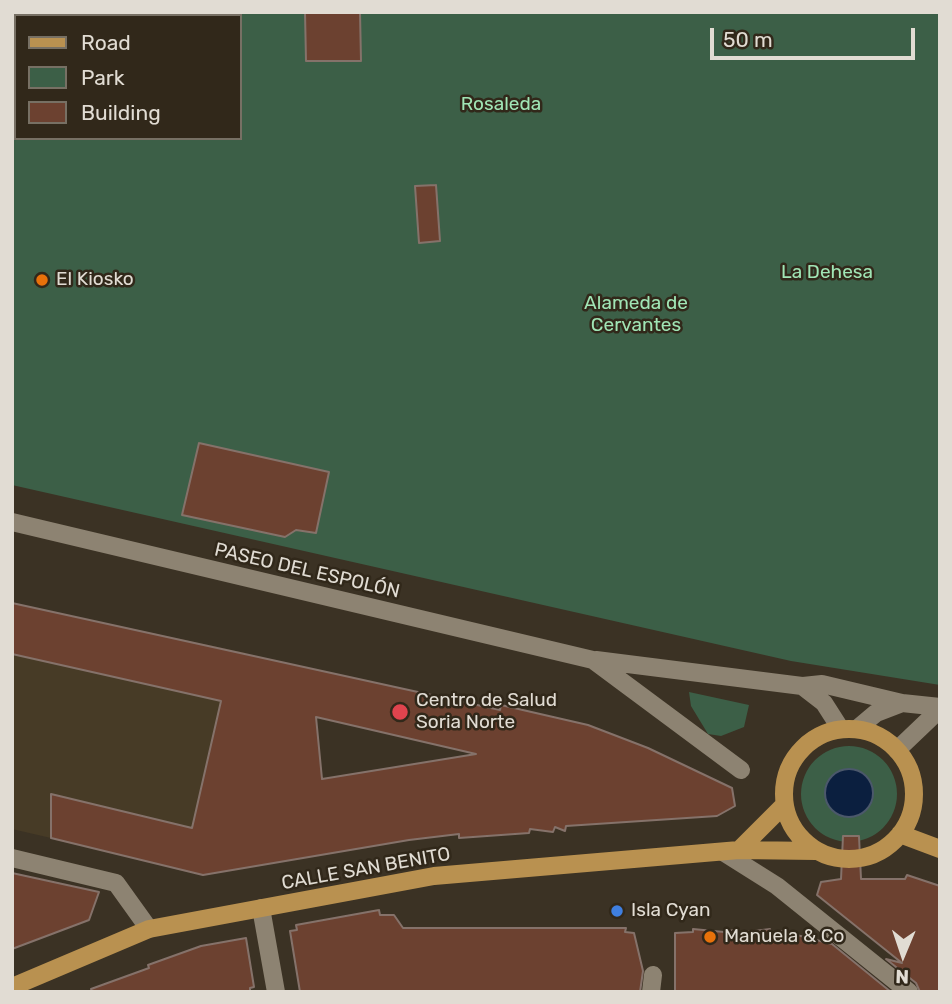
<!DOCTYPE html>
<meta charset="utf-8">
<style>
body{margin:0}
#map{position:relative;width:952px;height:1004px;overflow:hidden;background:#3b3224;font-family:Rubik,sans-serif}
canvas{display:block}
.frame{position:absolute;inset:0;border:14px solid #e1dcd3;pointer-events:none}
.legend{position:absolute;left:14px;top:14px;width:228px;height:126px;box-sizing:border-box;background:#31281a;border:2px solid #777064;margin:0;padding:9px 12px;list-style:none;font-size:21px;color:#e1dcd3}
.legend li{display:flex;align-items:center;gap:14px;height:35px}
.legend b{width:35px;border:2px solid #777064}
.north{position:absolute;left:868px;top:920px;width:70px;height:70px;-webkit-text-stroke:5px #31281a;paint-order:stroke;rotate:182deg;font-size:19px;font-weight:700;line-height:28px;text-align:center;color:#e1dcd3}
.north::after{content:'';display:block;margin:auto;width:24px;height:32px;background:#e1dcd3;clip-path:polygon(50% 0,100% 100%,50% 72%,0 100%)}
.scale{position:absolute;left:710px;top:28px;width:205px;height:32px;box-sizing:border-box;border:4px solid #e1dcd3;border-top:0;padding-left:9px;font-size:21px;line-height:24px;white-space:nowrap;color:#e1dcd3;-webkit-text-stroke:5px #31281a;paint-order:stroke}
</style>
<div id="map">
<canvas width="952" height="1004"></canvas>
<div class="frame"></div>
<ul class="legend">
<li><b style="height:9px;background:#b99150"></b>Road</li>
<li><b style="height:19px;background:#3c5f47"></b>Park</li>
<li><b style="height:19px;background:#6c4130"></b>Building</li>
</ul>
<div class="north">N</div>
<div class="scale">50 m</div>
</div>
<script>
const c = document.querySelector('canvas').getContext('2d');
c.lineJoin = 'round';
function paint(path, color) {
  c.fillStyle = color;
  c.fill(path, 'evenodd');
}
function toPath(rows) {
  const path = new Path2D();
  for (const r of rows) {
    if (r.length === 3) {
      path.moveTo(r[0] + r[2], r[1]);
      path.arc(r[0], r[1], r[2], 0, 2 * Math.PI);
      continue;
    }
    path.moveTo(r[0], r[1]);
    for (let i = 2; i < r.length; i += 2) path.lineTo(r[i], r[i + 1]);
  }
  return path;
}
function trace(path, color, width, dash) {
  c.strokeStyle = color;
  c.lineWidth = width;
  c.lineCap = dash ? 'butt' : 'round';
  c.setLineDash(dash || []);
  c.stroke(path);
}
function drawText(font, color, halo, rows, align = 'center') {
  c.font = font + ' Rubik,sans-serif';
  c.lineWidth = 5;
  c.setLineDash([]);
  c.textBaseline = 'middle';
  c.strokeStyle = halo;
  c.fillStyle = color;
  for (const [text, x, y, turn = 0] of rows) {
    c.save();
    c.translate(x, y);
    c.rotate((+turn || 0) * Math.PI / 180);
    c.textAlign = isNaN(turn) ? turn : align;
    if (halo) c.strokeText(text, 0, 0);
    c.fillText(text, 0, 0);
    c.restore();
  }
}
paint(toPath([
 [12,603,246,653,237,691,224,688,192,828,52,794,51,838,12,829]
]), '#473b26');
paint(toPath([
 [12,12,940,12,940,685,791,661,12,485],
 [16,16,240,16,240,138,16,138],
 [689,692,749,705,744,727,721,736,708,734,691,706],
 [849,794,48]
]), '#3c5f47');
const water = toPath([
 [849,793,24]
]);
paint(water, '#0b1f3f');
trace(water, '#4b586b', 2);
const building = toPath([
 [305,12,360,12,361,61,306,61,305,12],
 [436,185,440,241,419,243,415,186,436,185],
 [199,443,329,472,316,533,296,530,285,537,182,515,199,443],
 [12,603,500,710,501,705,588,725,648,748,732,788,735,806,717,816,566,826,565,831,555,827,553,832,530,829,529,833,459,838,459,834,409,840,203,875,51,838,51,794,192,828,221,701,12,654,12,603],
 [316,717,476,754,322,779,316,717],
 [843,836,859,836,861,879,905,879,907,875,940,886,940,992,920,992,916,983,886,959,902,963,817,895,821,882,841,879,843,836],
 [12,873,99,892,89,920,12,949,12,873],
 [379,910,380,915,394,915,403,928,626,928,625,932,634,933,643,971,640,992,300,992,290,931,297,930,296,925,379,910],
 [693,929,724,932,738,929,739,933,770,929,771,934,781,931,832,944,891,992,675,992,675,933,693,932,693,929],
 [246,938,254,987,250,988,250,992,92,992,91,989,149,968,148,965,201,946,246,938]
]);
paint(building, '#6c4130');
trace(building, '#85726a', 2);
trace(toPath([
 [12,522,593,660,741,770],
 [596,660,802,686,824,703,840,728],
 [803,686,822,684,902,703],
 [857,729,876,713,902,703,940,707],
 [897,750,940,709],
 [723,852,777,886,909,992],
 [12,858,116,883,149,929],
 [261,908,276,992],
 [651,992,653,975]
]), '#8d8372', 18);
trace(toPath([
 [849,794,65],
 [900,834,940,849],
 [739,850,784,805],
 [12,987,149,929,434,876,739,850,816,851]
]), '#b99150', 18);
for (const [x, y, r, color] of [
 [42,280,7,"#e8710a"],
 [400,712,9,"#e0444e"],
 [617,911,7,"#3f7fe0"],
 [710,937,7,"#e8710a"]
]) {
  const dot = new Path2D();
  dot.arc(x, y, r, 0, 2 * Math.PI);
  c.fillStyle = color;
  c.fill(dot);
  trace(dot, '#31281a', 2.5);
}
drawText('19px', '#a0e5b5', '#31281a', [
 ["Rosaleda",501,105],
 ["La Dehesa",827,273],
 ["Alameda de",636,304],
 ["Cervantes",636,326]
]);
drawText('19px', '#e1dcd3', '#31281a', [
 ["El Kiosko",56,280],
 ["Centro de Salud",416,701],
 ["Soria Norte",416,723],
 ["Isla Cyan",631,911],
 ["Manuela & Co",724,937]
], 'left');
drawText('19px', '#e1dcd3', '#31281a', [
 ["PASEO DEL ESPOLÓN",307,571,13],
 ["CALLE SAN BENITO",366,869,-10]
]);
</script>
